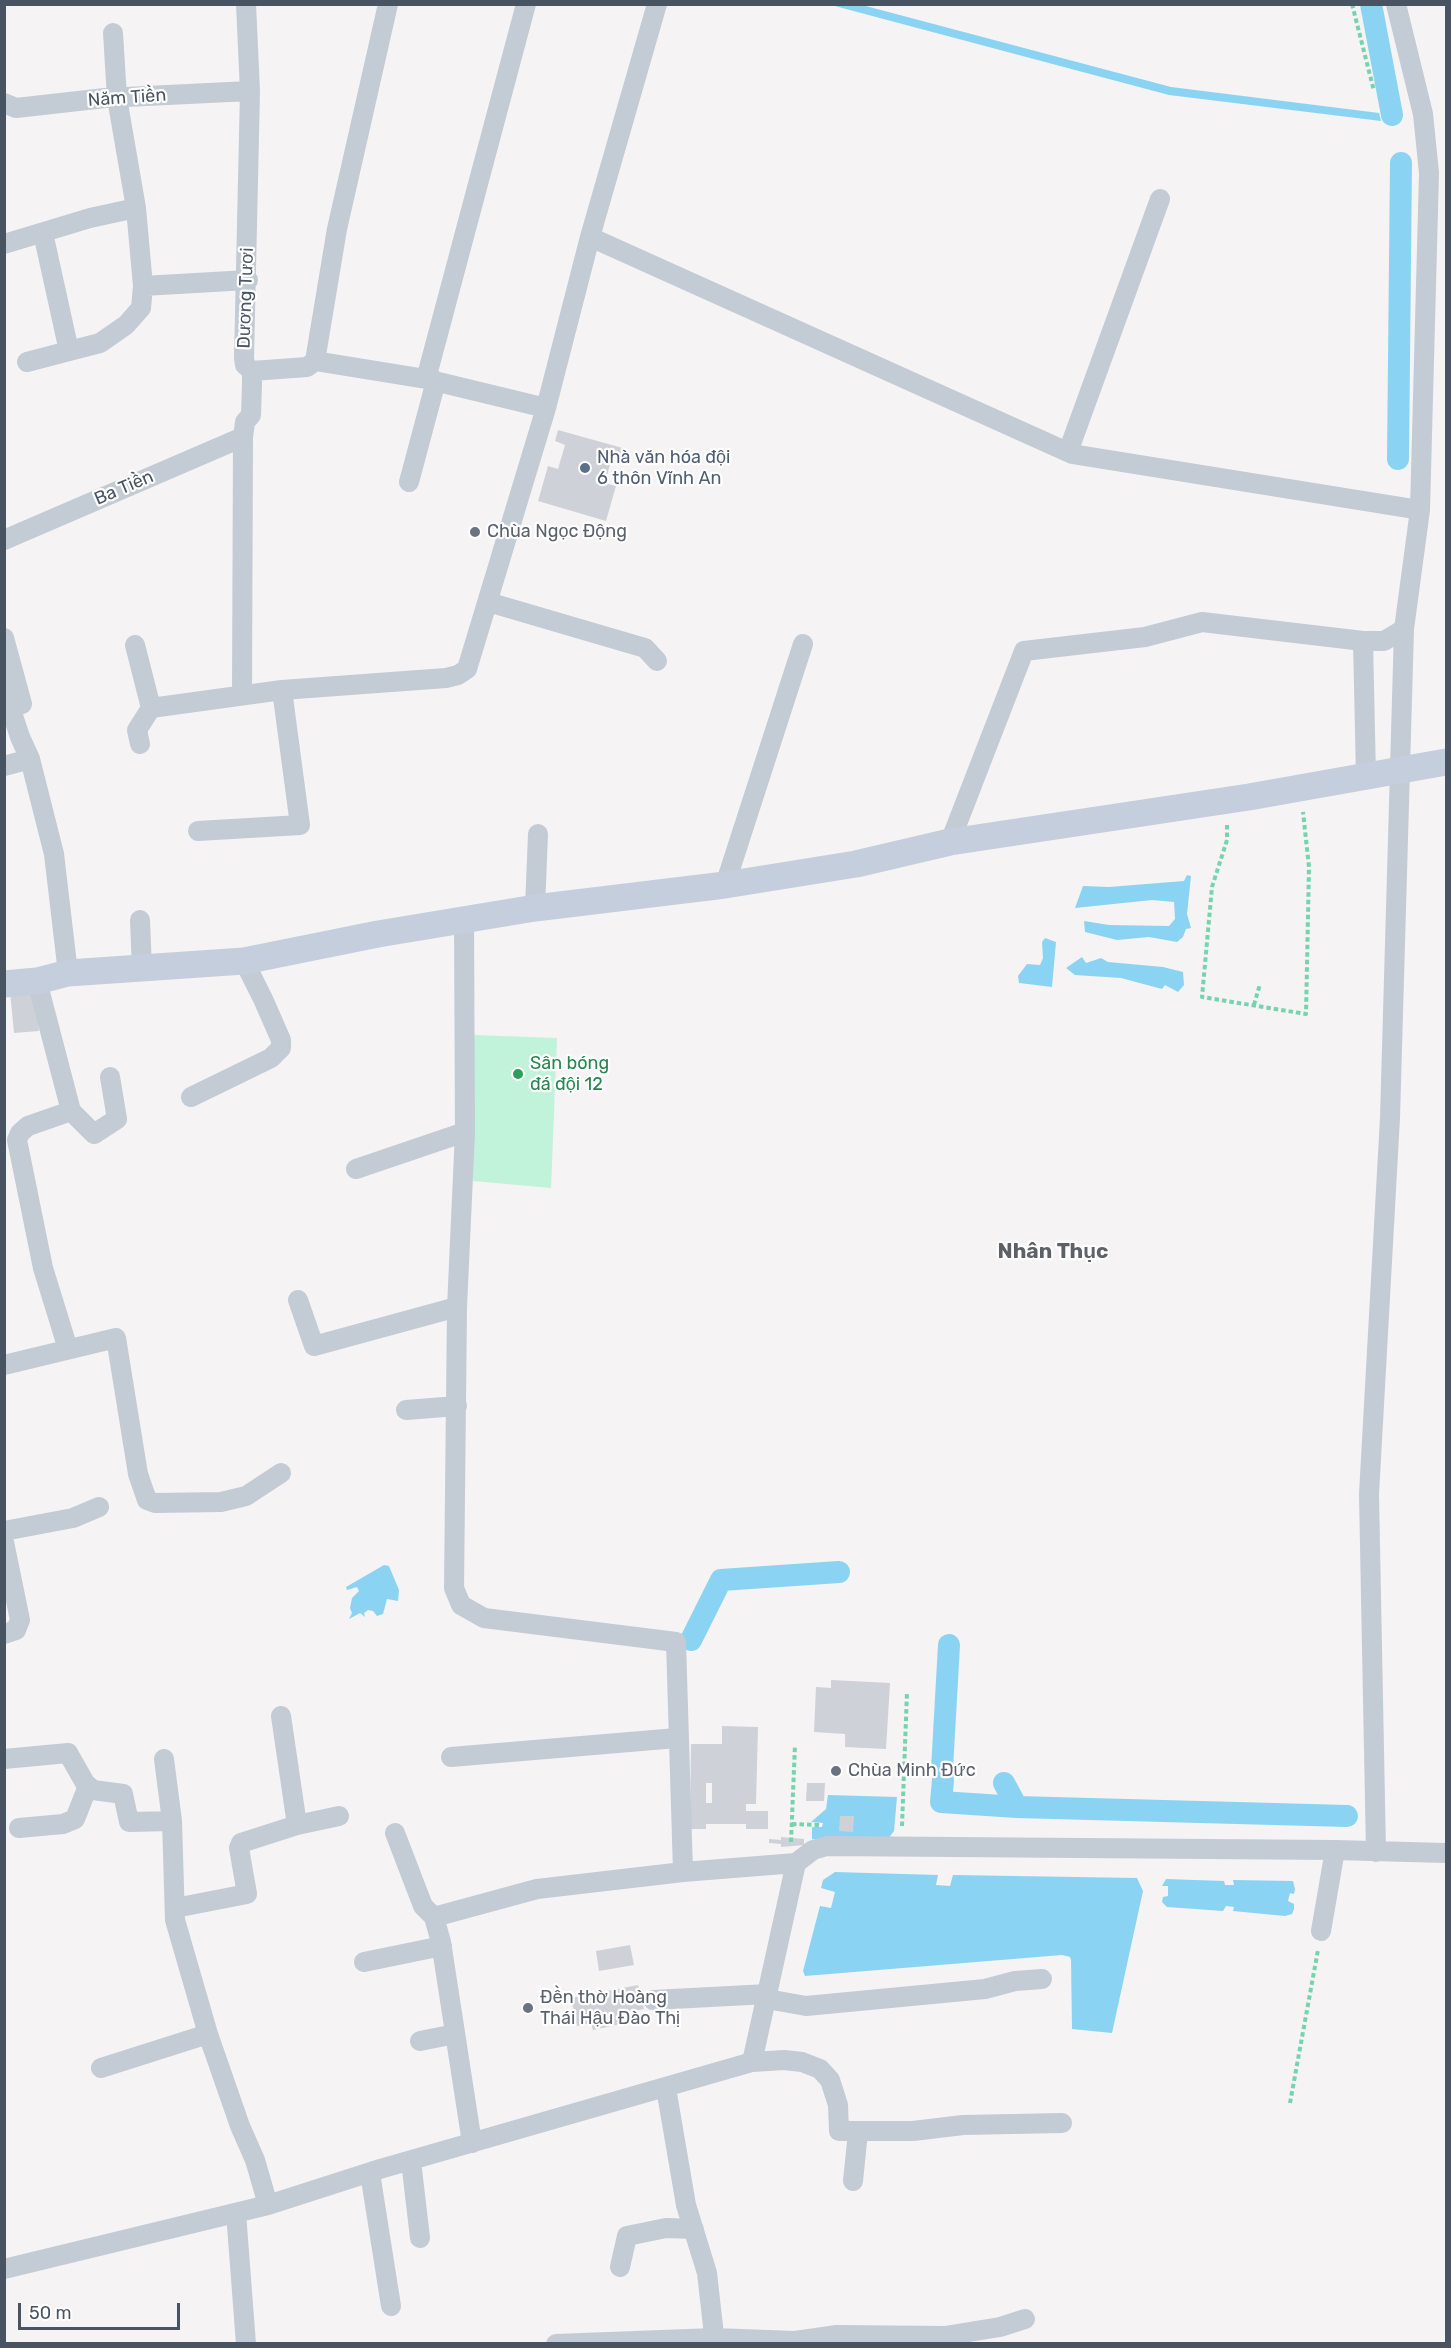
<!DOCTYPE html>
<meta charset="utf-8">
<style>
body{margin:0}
#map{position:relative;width:1451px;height:2348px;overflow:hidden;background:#f5f3f3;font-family:Rubik,sans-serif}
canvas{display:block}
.frame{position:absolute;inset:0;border:6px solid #495462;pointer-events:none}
.scale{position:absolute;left:18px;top:2303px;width:162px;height:27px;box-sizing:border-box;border:3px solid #495462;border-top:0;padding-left:8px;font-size:18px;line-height:21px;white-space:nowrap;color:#495462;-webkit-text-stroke:4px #fff;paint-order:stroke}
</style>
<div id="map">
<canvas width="1451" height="2348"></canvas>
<div class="frame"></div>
<div class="scale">50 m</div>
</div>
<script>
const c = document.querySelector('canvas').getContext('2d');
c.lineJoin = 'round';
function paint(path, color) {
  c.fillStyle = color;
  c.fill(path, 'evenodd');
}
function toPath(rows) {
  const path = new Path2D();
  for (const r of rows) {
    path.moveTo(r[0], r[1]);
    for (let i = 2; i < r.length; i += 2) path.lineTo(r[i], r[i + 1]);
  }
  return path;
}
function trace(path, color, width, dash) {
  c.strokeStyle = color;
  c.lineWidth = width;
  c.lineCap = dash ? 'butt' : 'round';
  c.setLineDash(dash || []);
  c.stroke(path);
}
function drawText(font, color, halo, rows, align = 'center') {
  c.font = font + ' Rubik,sans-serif';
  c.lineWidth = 4.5;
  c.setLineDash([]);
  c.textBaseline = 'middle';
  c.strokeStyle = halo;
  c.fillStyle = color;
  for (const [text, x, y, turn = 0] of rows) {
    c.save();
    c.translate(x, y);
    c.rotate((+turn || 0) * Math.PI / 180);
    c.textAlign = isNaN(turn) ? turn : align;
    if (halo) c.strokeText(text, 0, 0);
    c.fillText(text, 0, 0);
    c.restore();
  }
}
paint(toPath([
 [474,1035,557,1038,551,1188,473,1181]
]), '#c0f3d9');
paint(toPath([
 [831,5,862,5,1171,87,1379,113,1381,121,1169,95],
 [1187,875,1191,876,1187,914,1191,928,1186,929,1183,937,1177,942,1149,937,1117,940,1085,932,1084,921,1109,925,1169,926,1175,919,1174,902,1152,900,1075,908,1083,886,1109,887,1184,881],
 [1045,938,1056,942,1052,987,1019,983,1018,976,1027,964,1040,965,1043,958,1042,942],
 [1082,957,1086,963,1101,958,1108,962,1163,967,1183,972,1184,985,1178,992,1165,985,1162,989,1121,978,1075,975,1066,968],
 [384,1565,389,1566,399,1590,398,1601,387,1599,383,1614,377,1616,373,1611,368,1610,364,1613,365,1617,360,1613,349,1619,352,1613,350,1608,352,1598,359,1591,357,1587,347,1590,346,1587],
 [828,1795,897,1797,894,1831,888,1839,880,1841,812,1839,812,1827,822,1827,823,1823,811,1822,826,1809],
 [835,1872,938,1875,936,1885,950,1886,953,1875,1137,1878,1143,1891,1112,2033,1072,2029,1071,1960,1070,1957,1062,1955,805,1976,803,1971,820,1906,831,1908,835,1892,821,1888,823,1880],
 [1166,1879,1224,1881,1225,1885,1234,1885,1233,1880,1293,1881,1295,1889,1294,1894,1290,1893,1288,1901,1294,1904,1294,1909,1292,1914,1285,1916,1233,1911,1234,1907,1226,1906,1223,1911,1167,1907,1162,1902,1163,1897,1168,1896,1168,1886,1162,1886]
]), '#8bd3f3');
trace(toPath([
 [1371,4,1392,115],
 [1398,459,1401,163],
 [691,1640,721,1580,839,1572],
 [942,1769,949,1645],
 [943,1780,941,1802,1017,1807],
 [1004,1783,1017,1807,1347,1816]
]), '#8bd3f3', 22);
paint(toPath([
 [558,430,626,449,622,460,612,457,605,483,616,486,606,521,538,501,548,466,558,469,565,445,555,441],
 [35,988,39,1031,14,1033,10,991],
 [831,1680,890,1683,886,1749,845,1747,845,1734,814,1732,816,1687,831,1688],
 [722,1726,758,1727,756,1804,746,1804,746,1811,768,1811,768,1829,746,1829,746,1824,706,1824,706,1829,690,1829,691,1744,722,1744],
 [706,1783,712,1783,712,1803,706,1803],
 [807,1783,825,1783,824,1801,806,1801],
 [840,1816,854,1816,853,1832,839,1831],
 [781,1837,804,1839,804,1845,781,1847,781,1844,769,1843,769,1839,781,1840],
 [630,1945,634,1965,599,1971,596,1951],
 [638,1985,644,2009,628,2012,630,2022,593,2030,591,2023,577,2026,571,1998]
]), '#ced1d8');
trace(toPath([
 [1352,4,1374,91],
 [1227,825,1227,840,1212,887,1202,997,1306,1014,1309,867,1303,812],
 [1254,1005,1260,984],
 [792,1824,821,1825],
 [902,1826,907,1692],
 [791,1842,795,1745],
 [1290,2103,1318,1950]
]), '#75d4ae', 4, [4.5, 3]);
trace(toPath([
 [113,33,117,98,136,208,143,286,248,280],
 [4,103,16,108,105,98,250,91],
 [43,233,69,351,100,343,126,325,141,308,143,286],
 [590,237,1072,454,1420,510],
 [4,244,90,218,136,208],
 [315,361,337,229,388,4],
 [27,362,69,351],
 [252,371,307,367,315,361,426,379,546,408],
 [426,379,526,4],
 [1068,452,1160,199],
 [409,482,436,381],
 [4,540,243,437],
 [488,602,645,648,657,661],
 [4,638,22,704],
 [1363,641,1366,777],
 [135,645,151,708,282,690,446,678,458,675,467,669,546,408,590,237,657,4],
 [4,688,20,737,30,759,54,854,68,973],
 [242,694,243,437,245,422,251,415,252,384,252,371,245,365,244,358,250,91,246,4],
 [140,744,137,730,151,708],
 [4,766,30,759],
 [198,831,300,825,282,690],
 [950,842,1024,651,1145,637,1202,622,1363,641,1384,641,1404,629],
 [725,885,803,644],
 [535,908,538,834],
 [140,920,142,970],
 [464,920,465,1132,457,1307,454,1588,461,1605,484,1618,676,1642,683,1872],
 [37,981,71,1111,28,1126,20,1133,17,1140,43,1268,68,1349],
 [191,1097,271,1058,281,1048,281,1040,263,999,244,961],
 [71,1111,94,1134,117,1119,110,1077],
 [356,1169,465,1132],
 [298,1300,314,1346,457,1307],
 [4,1365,116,1338,138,1474,147,1500,155,1503,221,1502,246,1496,281,1473],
 [406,1410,457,1406],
 [4,1531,73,1518,99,1507],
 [4,1542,20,1620,16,1630,4,1634],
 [451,1757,677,1738],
 [4,1759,68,1753,85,1783,93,1790,123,1794,129,1822,172,1821,175,1920,208,2034,240,2126,255,2160,268,2205],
 [164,1759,172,1821],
 [297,1825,339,1816],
 [19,1828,63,1824,75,1819,88,1786],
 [395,1833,423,1906,434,1917,441,1942,472,2143],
 [1376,1852,1369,1494,1390,1118,1404,629,1420,510,1429,173,1423,114,1396,4],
 [175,1908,247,1894,239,1848,241,1843,297,1825,281,1716],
 [434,1917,537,1889,683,1872,796,1863,813,1850,827,1846,1335,1850,1446,1853],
 [1321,1931,1335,1850],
 [364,1962,442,1946],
 [767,1999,806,2006,985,1989,1015,1981,1042,1979],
 [653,2000,768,1994],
 [420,2041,455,2034],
 [752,2062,796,1863],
 [101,2068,208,2034],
 [666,2088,686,2205,707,2273,715,2344],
 [411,2161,420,2238],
 [370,2173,391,2306],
 [853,2181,858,2132],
 [236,2213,246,2344],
 [620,2267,627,2236,666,2228,694,2229],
 [4,2269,268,2205,380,2169,752,2062,784,2060,802,2062,820,2069,830,2080,838,2105,839,2131,913,2131,963,2125,1062,2123],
 [556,2344,714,2338,795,2341,837,2335,945,2336,1000,2327,1025,2319]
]), '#c3cbd5', 20);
trace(toPath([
 [4,984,37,981,68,973,244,961,378,934,535,908,725,885,856,864,950,842,1249,797,1446,762]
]), '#c5cedc', 27);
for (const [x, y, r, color] of [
 [585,468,6,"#5c6f8a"],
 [475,532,6,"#6b7280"],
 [518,1074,6,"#2e9e5b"],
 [836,1771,6,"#6b7280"],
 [528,2008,6,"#6b7280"]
]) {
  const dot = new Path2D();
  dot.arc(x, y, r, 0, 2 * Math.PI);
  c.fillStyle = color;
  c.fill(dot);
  trace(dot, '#fff', 2);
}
drawText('18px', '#495462', '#fff', [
 ["Năm Tiền",127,98,-4],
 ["Dương Tươi",246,298,-88],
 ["Ba Tiền",124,488,-23]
]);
drawText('18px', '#4e5e75', '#fff', [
 ["Nhà văn hóa đội",597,458],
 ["6 thôn Vĩnh An",597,479]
], 'left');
drawText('18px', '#5b616d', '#fff', [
 ["Chùa Ngọc Động",487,532],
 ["Chùa Minh Đức",848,1771],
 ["Đền thờ Hoàng",540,1998],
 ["Thái Hậu Đào Thị",540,2019]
], 'left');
drawText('18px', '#27864d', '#fff', [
 ["Sân bóng",530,1064],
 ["đá đội 12",530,1085]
], 'left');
drawText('bold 21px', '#5e6268', '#fff', [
 ["Nhân Thục",1053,1252]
]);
</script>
